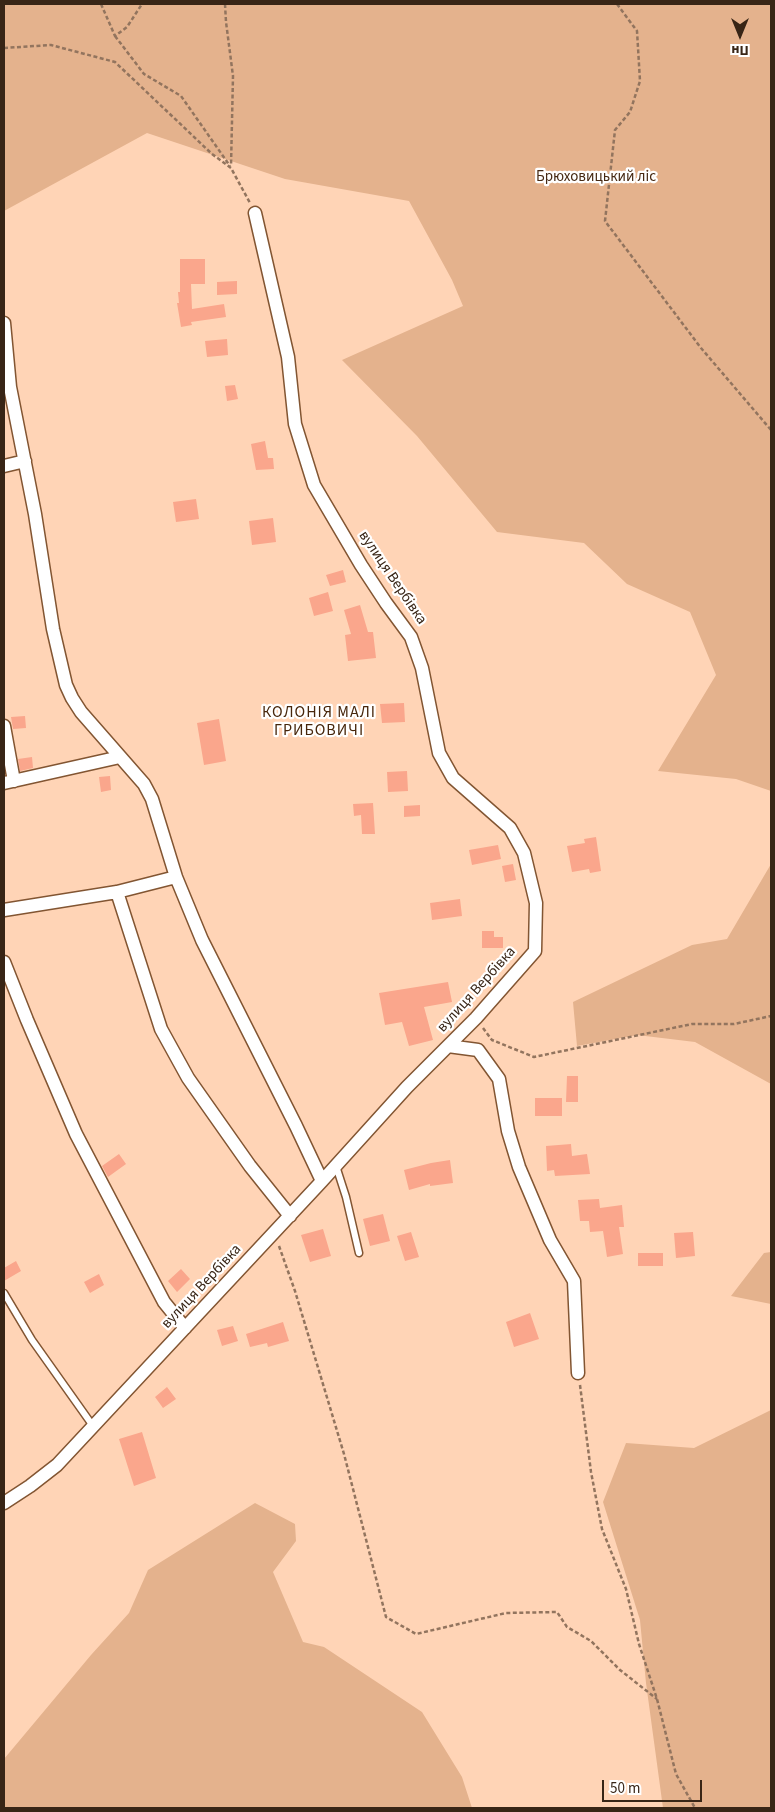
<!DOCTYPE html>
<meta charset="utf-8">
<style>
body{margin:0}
#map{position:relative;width:775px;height:1812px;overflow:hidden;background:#ffd4b6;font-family:"Source Sans 3",sans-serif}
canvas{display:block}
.frame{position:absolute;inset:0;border:5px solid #382516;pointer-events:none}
.north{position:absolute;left:715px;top:10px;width:50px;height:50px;-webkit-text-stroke:4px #fff;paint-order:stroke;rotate:180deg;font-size:14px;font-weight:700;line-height:20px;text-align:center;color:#382516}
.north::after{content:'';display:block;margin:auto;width:18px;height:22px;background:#382516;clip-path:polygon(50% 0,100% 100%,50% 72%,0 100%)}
.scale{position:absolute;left:602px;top:1780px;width:100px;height:22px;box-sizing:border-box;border:2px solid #382516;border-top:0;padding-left:6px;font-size:15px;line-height:18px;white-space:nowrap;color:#382516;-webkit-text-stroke:4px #fff;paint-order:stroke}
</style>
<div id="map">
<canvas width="775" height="1812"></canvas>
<div class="frame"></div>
<div class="north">Пн</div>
<div class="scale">50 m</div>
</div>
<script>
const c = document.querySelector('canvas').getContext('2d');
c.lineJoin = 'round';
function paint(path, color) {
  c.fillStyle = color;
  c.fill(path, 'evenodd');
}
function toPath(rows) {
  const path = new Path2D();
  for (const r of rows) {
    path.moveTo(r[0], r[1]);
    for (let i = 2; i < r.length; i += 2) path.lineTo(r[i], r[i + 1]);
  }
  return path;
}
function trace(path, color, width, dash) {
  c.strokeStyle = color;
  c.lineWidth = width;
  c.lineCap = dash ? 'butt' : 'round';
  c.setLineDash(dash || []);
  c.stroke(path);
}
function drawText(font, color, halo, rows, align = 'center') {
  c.font = font + ' "Source Sans 3",sans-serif';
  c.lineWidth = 4.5;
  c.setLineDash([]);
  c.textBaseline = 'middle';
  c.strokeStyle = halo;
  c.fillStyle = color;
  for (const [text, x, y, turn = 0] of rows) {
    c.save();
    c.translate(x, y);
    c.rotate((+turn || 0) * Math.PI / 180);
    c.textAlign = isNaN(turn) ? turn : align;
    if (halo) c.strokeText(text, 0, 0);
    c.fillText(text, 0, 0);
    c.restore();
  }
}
paint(toPath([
 [4,4,771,4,771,791,736,779,658,771,716,675,690,612,627,584,584,543,497,532,417,436,342,360,463,306,452,280,409,201,285,179,147,133,4,211],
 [771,864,771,1084,695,1042,637,1035,577,1046,573,1002,692,945,727,939],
 [771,1252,771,1304,731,1296,764,1253],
 [771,1410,771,1808,663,1808,646,1683,640,1620,603,1502,626,1443,694,1448],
 [255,1503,295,1524,296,1541,273,1572,303,1642,324,1647,422,1712,462,1777,472,1808,4,1808,4,1759,91,1655,129,1613,148,1570]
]), '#e4b28d');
paint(toPath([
 [180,259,205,259,205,284,191,284,192,309,224,304,226,317,191,322,192,325,181,327,177,303,179,303,178,292,180,292],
 [237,281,237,294,217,295,217,282],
 [227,339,228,355,207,357,205,341],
 [235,385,238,399,227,401,225,386],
 [265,441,268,458,273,458,274,469,256,470,251,444],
 [196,499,199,519,176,522,173,502],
 [273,518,276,542,252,545,249,521],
 [343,570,346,582,330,586,326,575],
 [328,592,333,611,314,616,309,598],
 [360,605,368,632,373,632,376,658,348,661,345,635,351,634,344,610],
 [404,703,405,722,382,723,380,704],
 [25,716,26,728,13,729,11,717],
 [219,719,226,761,204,765,197,723],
 [32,757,33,768,20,771,18,759],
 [407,771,408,791,388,792,387,772],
 [110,776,111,790,101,792,99,777],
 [373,803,375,834,362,834,361,815,354,816,353,804],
 [420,805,420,816,404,817,404,806],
 [596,837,601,871,590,873,589,869,572,872,567,846,585,843,584,839],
 [498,845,501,859,472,865,469,850],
 [513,864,516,880,505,882,502,866],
 [460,899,462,916,432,920,430,903],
 [482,931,494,931,494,937,503,937,503,948,482,948],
 [448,982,452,1002,424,1007,433,1040,409,1046,402,1022,385,1025,379,993],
 [567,1076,578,1076,578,1102,566,1102],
 [535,1098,562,1098,562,1116,535,1116],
 [571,1144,572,1156,587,1154,590,1174,555,1176,554,1170,547,1171,546,1146],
 [119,1154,126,1164,108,1177,102,1166],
 [450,1160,453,1183,430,1186,430,1184,409,1190,404,1170,431,1163],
 [599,1199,600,1208,622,1205,624,1227,619,1227,623,1254,607,1257,603,1231,590,1232,589,1221,580,1221,578,1200],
 [383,1214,390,1241,370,1246,363,1219],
 [323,1229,331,1256,310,1262,301,1235],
 [411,1232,419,1257,405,1261,397,1236],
 [693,1232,695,1256,676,1258,674,1233],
 [638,1253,663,1253,663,1266,638,1266],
 [16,1261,21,1271,4,1281,4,1268],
 [181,1269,190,1279,177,1292,168,1281],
 [99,1274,104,1285,90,1293,84,1282],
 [530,1313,539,1339,514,1347,506,1322],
 [283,1322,289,1341,268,1347,267,1343,250,1347,246,1334],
 [233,1326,238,1341,222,1346,217,1330],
 [167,1387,176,1399,163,1408,155,1397],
 [142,1432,156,1478,134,1486,119,1439]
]), '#faa68c');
const service = toPath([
 [336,1166,346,1197,359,1253],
 [4,1293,32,1340,93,1426]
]);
const minor = toPath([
 [4,323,10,387,35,514,53,629,66,685,72,698,81,712,144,784,152,799,176,877,202,940,296,1126,322,1181],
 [4,466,25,461],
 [4,726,14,781],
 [4,783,120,757],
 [117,892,161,1029,188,1078,250,1166,290,1216],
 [4,910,117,892,176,877],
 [4,962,27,1020,76,1134,164,1302,185,1328],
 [448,1046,478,1050,499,1079,508,1131,519,1167,550,1240,574,1281,578,1373],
 [4,1503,30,1486,57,1465,322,1181,407,1087,476,1018,535,951,536,903,524,853,510,828,453,778,439,753,422,668,411,637,386,603,361,565,314,485,295,424,288,357,255,213]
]);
trace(service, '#825532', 9);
trace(minor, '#825532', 15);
trace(toPath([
 [101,4,115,36,127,27,142,4],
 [225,4,226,22,233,76,231,166],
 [617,4,637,31,640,81,630,112,615,130,605,221,701,348,771,430],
 [115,36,144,74,181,96,230,166],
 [4,48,51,45,115,62,212,154,231,168,250,203],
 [483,1028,492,1040,534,1057,692,1024,734,1024,771,1016],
 [279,1246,295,1291,344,1454,386,1617,416,1634,506,1613,557,1612,567,1627,591,1641,620,1670,657,1699],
 [580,1385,591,1472,602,1529,626,1589,639,1644,657,1699,676,1774,695,1808]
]), '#92745e', 2.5, [4, 2.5]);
trace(service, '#fff', 6);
trace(minor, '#fff', 12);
drawText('15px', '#462913', '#fff', [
 ["Брюховицький ліс",596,178]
]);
drawText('15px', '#382516', '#fff', [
 ["вулиця Вербівка",392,578,56],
 ["вулиця Вербівка",477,990,-48],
 ["вулиця Вербівка",202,1287,-47]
]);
c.letterSpacing = '1px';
drawText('16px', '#47260b', '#fff', [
 ["КОЛОНІЯ МАЛІ",319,713],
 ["ГРИБОВИЧІ",319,731]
]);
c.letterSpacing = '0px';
</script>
